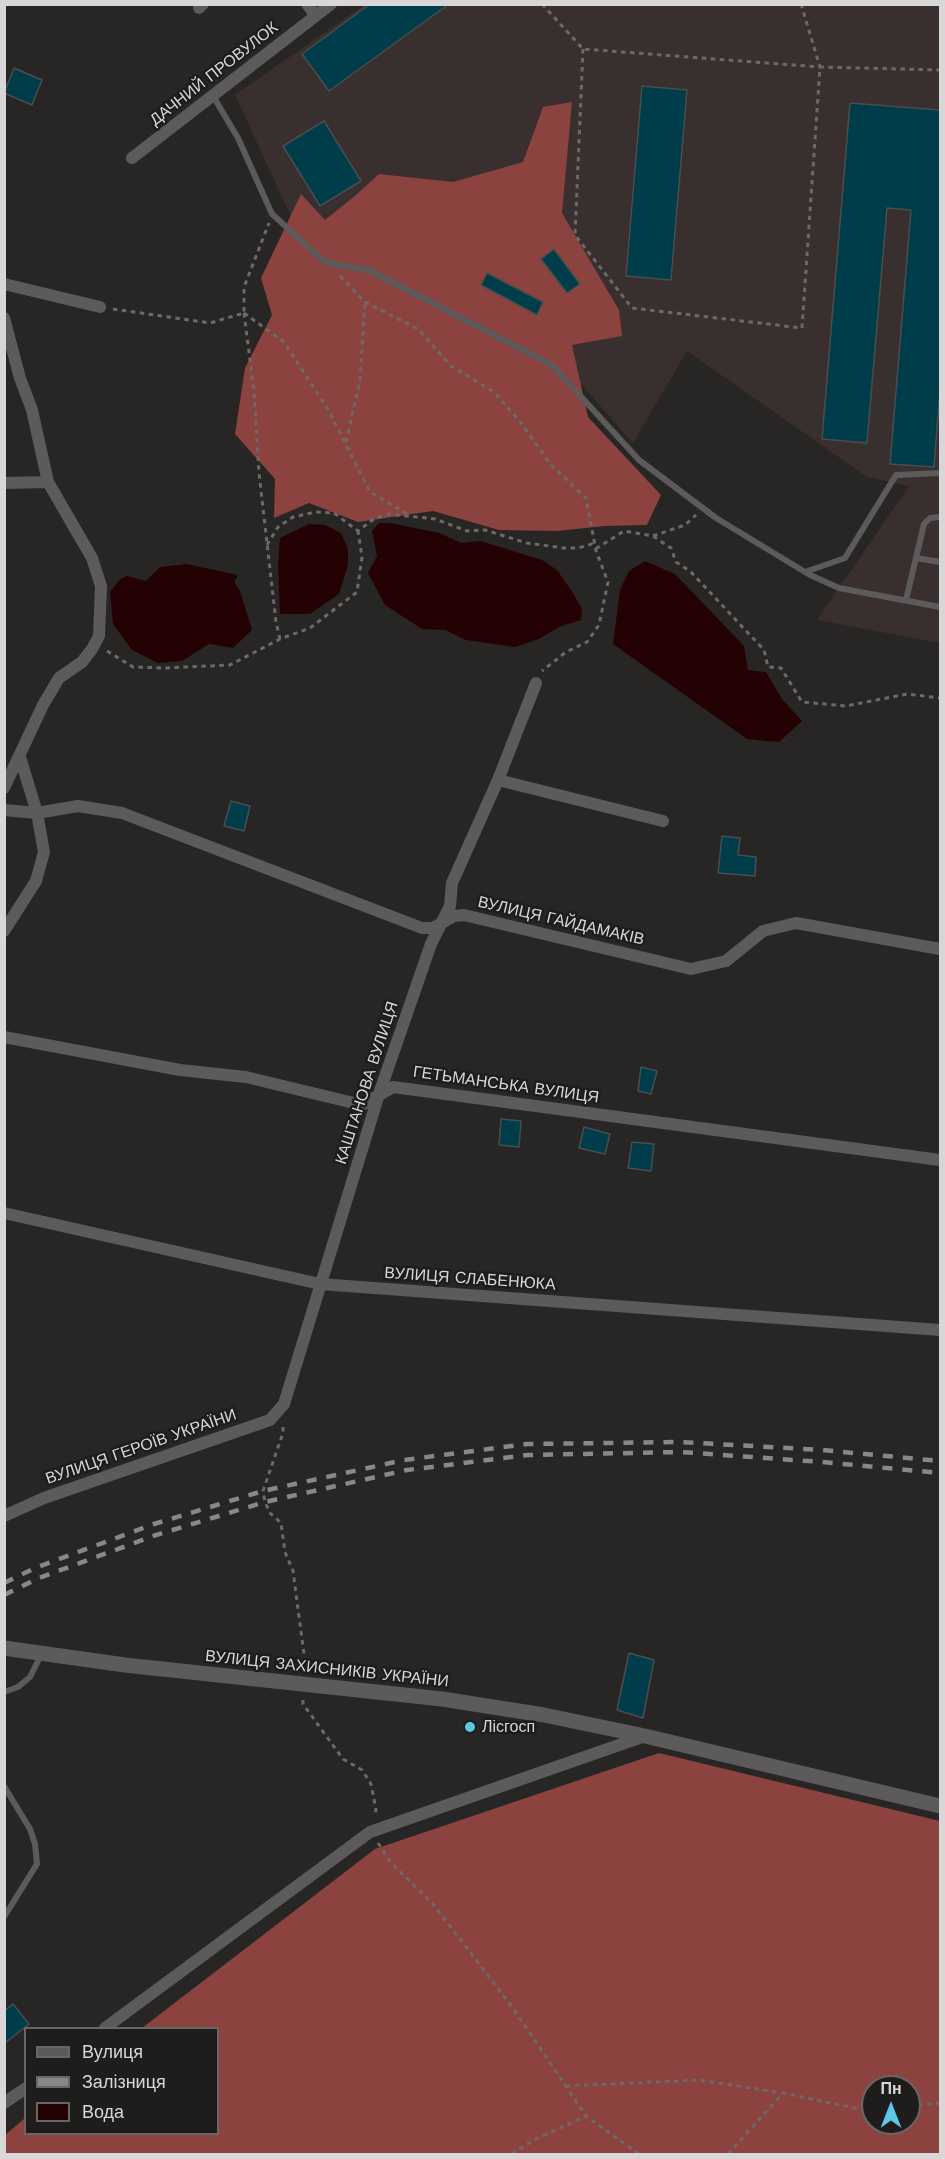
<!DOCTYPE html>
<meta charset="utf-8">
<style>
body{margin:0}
#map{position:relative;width:945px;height:2159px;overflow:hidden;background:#282625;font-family:"Work Sans",sans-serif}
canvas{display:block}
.frame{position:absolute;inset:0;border:6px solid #d8d6d6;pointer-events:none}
.legend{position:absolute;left:24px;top:2027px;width:195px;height:108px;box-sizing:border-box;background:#1f1c1c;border:2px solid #696666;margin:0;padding:8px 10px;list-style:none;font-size:18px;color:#d8d6d6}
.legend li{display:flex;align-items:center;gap:12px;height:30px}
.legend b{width:30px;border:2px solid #696666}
.north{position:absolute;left:861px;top:2075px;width:60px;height:60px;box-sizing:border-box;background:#1f1c1c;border:2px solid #696666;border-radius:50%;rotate:0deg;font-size:16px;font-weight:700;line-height:24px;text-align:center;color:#d8d6d6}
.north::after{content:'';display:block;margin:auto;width:21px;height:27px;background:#5ac8e6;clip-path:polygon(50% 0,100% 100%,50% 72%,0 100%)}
</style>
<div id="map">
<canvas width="945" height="2159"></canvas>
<div class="frame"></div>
<ul class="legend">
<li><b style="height:8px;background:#5c5a5a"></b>Вулиця</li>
<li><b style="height:8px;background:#898787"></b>Залізниця</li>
<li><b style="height:16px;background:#240203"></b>Вода</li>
</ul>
<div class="north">Пн</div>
</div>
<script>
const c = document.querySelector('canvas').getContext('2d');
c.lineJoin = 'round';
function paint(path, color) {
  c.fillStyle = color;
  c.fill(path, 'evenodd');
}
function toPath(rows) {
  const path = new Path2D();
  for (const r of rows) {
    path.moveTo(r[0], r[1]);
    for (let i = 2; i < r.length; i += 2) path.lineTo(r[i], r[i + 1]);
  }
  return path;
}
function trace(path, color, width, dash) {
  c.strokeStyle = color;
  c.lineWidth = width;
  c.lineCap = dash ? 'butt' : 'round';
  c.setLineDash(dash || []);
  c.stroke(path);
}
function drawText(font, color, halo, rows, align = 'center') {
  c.font = font + ' "Work Sans",sans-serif';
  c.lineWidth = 5;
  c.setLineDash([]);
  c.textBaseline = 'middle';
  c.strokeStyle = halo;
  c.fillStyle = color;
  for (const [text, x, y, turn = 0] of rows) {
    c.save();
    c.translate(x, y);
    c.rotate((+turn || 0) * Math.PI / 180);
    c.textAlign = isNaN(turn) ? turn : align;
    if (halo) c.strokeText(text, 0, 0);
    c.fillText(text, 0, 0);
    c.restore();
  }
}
paint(toPath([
 [364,5,940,5,940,643,817,620,909,486,867,477,687,351,633,443,558,358,300,236,235,95]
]), '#382f2e');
paint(toPath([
 [572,102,562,213,619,310,622,336,572,345,588,417,661,495,647,525,605,526,557,531,499,530,433,511,358,522,309,503,274,518,275,479,235,434,245,368,272,315,261,278,301,194,325,220,356,195,379,174,453,182,523,162,543,107],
 [659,1753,940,1821,940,2154,5,2154,5,2135,25,2118,26,2134,218,2134,218,2028,142,2028,375,1849],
 [873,2087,909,2087,909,2123,873,2123]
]), '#8c423f');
paint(toPath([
 [379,523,391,523,439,533,461,543,481,541,542,560,557,570,573,593,582,609,581,620,559,627,539,639,515,647,466,640,445,630,422,629,385,605,368,573,377,556,372,531],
 [309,524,325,525,341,533,348,549,348,565,339,594,310,614,280,614,278,564,280,538],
 [645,561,675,574,744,646,748,670,766,672,782,699,802,721,779,742,747,739,613,644,620,590,629,571],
 [186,564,238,575,234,582,240,591,252,630,233,648,209,644,182,661,158,663,132,650,113,624,110,592,119,580,127,576,146,581,160,567]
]), '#240203');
const building = toPath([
 [370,4,449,4,329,91,302,54,370,4],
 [14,68,42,80,32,105,4,93,14,68],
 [642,86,687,90,671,280,626,276,642,86],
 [850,103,940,110,940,390,934,467,890,464,911,210,887,208,867,443,822,439,850,103],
 [324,121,361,181,320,206,283,146,324,121],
 [554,249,580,284,567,293,541,259,554,249],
 [487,273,543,302,537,315,481,285,487,273],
 [231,801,250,806,244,831,224,826,231,801],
 [722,836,740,838,738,855,756,857,755,876,718,873,722,836],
 [641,1067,657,1071,651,1094,638,1091,641,1067],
 [501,1119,521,1121,519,1147,499,1145,501,1119],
 [584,1127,610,1134,605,1154,579,1148,584,1127],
 [632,1142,654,1144,651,1171,628,1168,632,1142],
 [629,1653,654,1660,643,1718,617,1710,629,1653],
 [13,2004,29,2024,4,2044,4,2011,13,2004]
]);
paint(building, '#003d4b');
trace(building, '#4a4d4e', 1.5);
trace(toPath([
 [542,4,583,49,820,67,801,4],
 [583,49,575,235,632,308,802,328,820,67,940,70],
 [340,276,365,302,418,329,451,366,494,392,521,423,551,465,586,498,596,551,608,582,599,625,587,642,566,652,542,671],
 [113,309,210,323,244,313,244,287,269,223],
 [244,313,254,391,259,473,276,622,280,639],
 [244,313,284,342,329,411,370,492,409,515],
 [346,442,360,380,365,302],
 [653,536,685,525,696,515],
 [267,545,278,527,293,517,316,512,334,513,358,531,375,518,389,514,435,519,467,531,485,530,527,543,564,548,578,548,592,544,597,548,624,531,653,536,671,548,676,562,691,572,764,650,768,667,781,668,802,702,846,706,907,694,940,698],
 [107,651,133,667,164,668,230,665,280,639,310,628,357,592,362,557,358,531],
 [283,1427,283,1433,263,1491,265,1502,270,1513,281,1523,285,1552,293,1571,306,1669],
 [303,1700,303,1704,343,1759,362,1770,371,1784,376,1810,374,1816],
 [378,1843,391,1863,432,1903,513,2008,586,2116],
 [566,2086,699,2080,783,2093],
 [909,2106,940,2103],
 [512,2154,534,2140,586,2116,639,2154],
 [728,2154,783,2093,864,2110,873,2109]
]), '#6c6a69', 3, [4.5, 4.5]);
trace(toPath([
 [213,96,238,138,272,214,325,262,371,271,552,365,639,460,716,518,810,575,839,588,940,607],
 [916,558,940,562],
 [805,572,845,558,896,475,940,473],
 [906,600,924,524,930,518,940,517],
 [4,1692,18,1687,30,1677,41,1655],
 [4,1786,30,1829,35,1844,37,1864,4,1917]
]), '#5c5a5a', 6);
trace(toPath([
 [307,4,316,16],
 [199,8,203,4],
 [132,158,331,4],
 [4,284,100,307],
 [4,318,20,378,32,410,48,482,92,558,101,586,99,636,92,649,82,662,59,678,43,705,4,788],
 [4,483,48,482],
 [498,780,663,821],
 [4,810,37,813,78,806,122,813,422,928,433,928,454,916,464,915,691,969,726,961,763,931,796,923,940,949],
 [4,931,36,881,44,852,37,813,20,757],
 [4,1037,180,1070,246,1077,362,1105,393,1087,940,1160],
 [4,1213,320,1284,940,1330],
 [4,1516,44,1498,270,1420,284,1404,379,1094,431,944,450,906,452,883,498,780,536,683],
 [105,2028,370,1832,645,1736],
 [4,2103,26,2088]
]), '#5c5a5a', 12);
trace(toPath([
 [4,1648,125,1665,442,1699,544,1715,645,1736,940,1806]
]), '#5c5a5a', 15);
trace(toPath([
 [4,1583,35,1568,154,1524,263,1491,404,1460,527,1444,681,1442,822,1450,940,1461],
 [4,1595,39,1578,156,1535,265,1502,407,1470,528,1455,681,1452,822,1462,940,1473]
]), '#898787', 4.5, [10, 10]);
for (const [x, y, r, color] of [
 [470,1727,6,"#5ac8e6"]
]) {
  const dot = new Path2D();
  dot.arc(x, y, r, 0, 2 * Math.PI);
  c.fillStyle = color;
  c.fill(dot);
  trace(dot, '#1f1c1c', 2);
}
drawText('16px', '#d8d6d6', '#1f1c1c', [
 ["ДАЧНИЙ ПРОВУЛОК",214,74,-38],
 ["ВУЛИЦЯ ГАЙДАМАКІВ",561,921,13],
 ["КАШТАНОВА ВУЛИЦЯ",367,1083,-72],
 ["ГЕТЬМАНСЬКА ВУЛИЦЯ",506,1085,8],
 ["ВУЛИЦЯ СЛАБЕНЮКА",470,1279,4],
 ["ВУЛИЦЯ ГЕРОЇВ УКРАЇНИ",141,1447,-19],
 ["ВУЛИЦЯ ЗАХИСНИКІВ УКРАЇНИ",327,1669,6]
]);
drawText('16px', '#d8d6d6', '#1f1c1c', [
 ["Лісгосп",482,1727]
], 'left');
</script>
